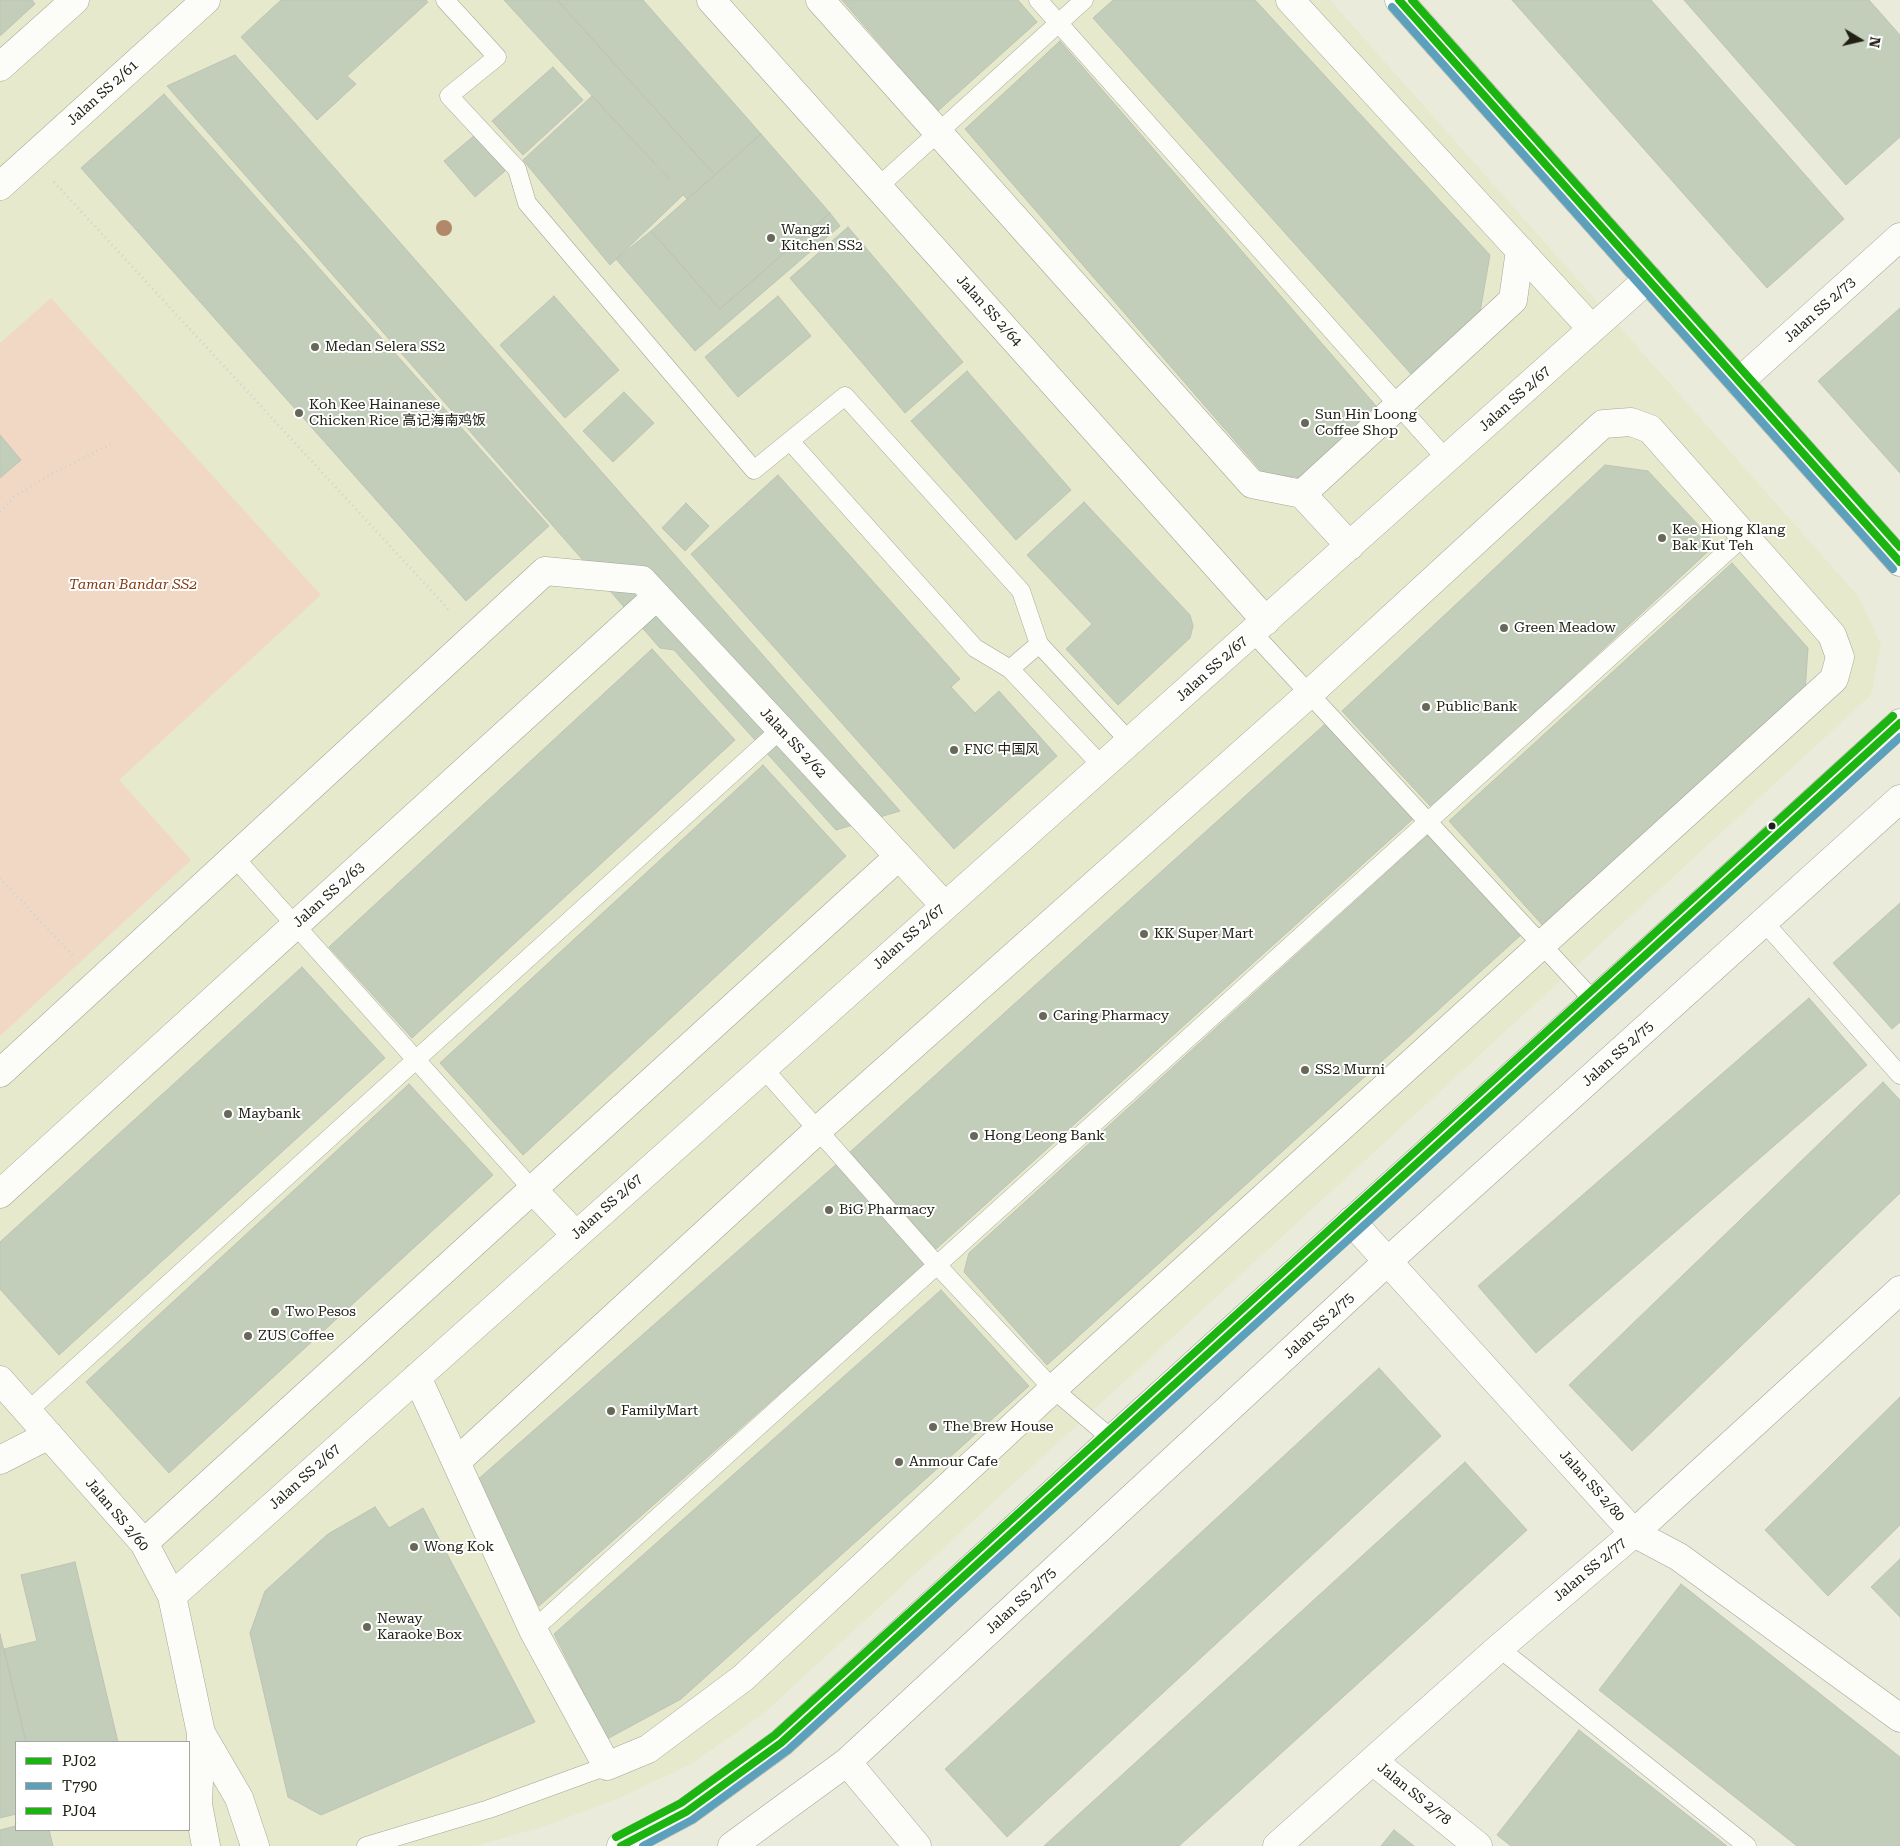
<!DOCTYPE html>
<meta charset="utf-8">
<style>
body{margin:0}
#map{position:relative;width:1900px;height:1846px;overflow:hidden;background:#eaebda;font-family:"Roboto Serif",serif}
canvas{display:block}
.legend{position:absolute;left:15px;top:1741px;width:175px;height:90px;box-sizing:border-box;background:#fff;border:1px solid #a6a6a1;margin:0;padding:6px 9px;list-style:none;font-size:15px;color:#202015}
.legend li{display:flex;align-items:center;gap:10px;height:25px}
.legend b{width:25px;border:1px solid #a6a6a1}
.north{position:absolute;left:1835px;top:15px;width:50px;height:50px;-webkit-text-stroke:4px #fff;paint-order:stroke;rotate:99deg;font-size:14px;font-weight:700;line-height:20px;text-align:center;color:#202015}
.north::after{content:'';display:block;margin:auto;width:18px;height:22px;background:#202015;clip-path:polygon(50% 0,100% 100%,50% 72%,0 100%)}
</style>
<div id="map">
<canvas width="1900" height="1846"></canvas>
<ul class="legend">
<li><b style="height:6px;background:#1bb410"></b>PJ02</li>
<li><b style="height:6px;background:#5da0bb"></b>T790</li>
<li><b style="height:6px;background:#1bb410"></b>PJ04</li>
</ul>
<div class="north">N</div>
</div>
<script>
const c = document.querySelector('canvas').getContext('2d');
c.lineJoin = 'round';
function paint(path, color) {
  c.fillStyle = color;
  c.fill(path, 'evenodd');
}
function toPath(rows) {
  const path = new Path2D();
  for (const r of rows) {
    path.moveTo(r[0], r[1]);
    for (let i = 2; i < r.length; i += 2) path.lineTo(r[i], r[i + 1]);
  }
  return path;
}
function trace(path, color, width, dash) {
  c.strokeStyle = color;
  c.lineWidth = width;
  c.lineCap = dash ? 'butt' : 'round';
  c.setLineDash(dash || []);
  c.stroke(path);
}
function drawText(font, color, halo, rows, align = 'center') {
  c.font = font + ' "Roboto Serif","Noto Sans SC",serif';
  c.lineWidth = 4;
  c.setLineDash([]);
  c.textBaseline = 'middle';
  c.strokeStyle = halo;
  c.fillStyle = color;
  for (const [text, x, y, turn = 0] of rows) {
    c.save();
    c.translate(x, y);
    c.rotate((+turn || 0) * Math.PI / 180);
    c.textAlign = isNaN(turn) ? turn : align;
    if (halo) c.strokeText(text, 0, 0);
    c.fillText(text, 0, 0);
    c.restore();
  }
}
paint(toPath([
 [0,0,1330,0,1859,597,1881,645,1871,695,763,1714,691,1764,619,1798,545,1826,475,1846,0,1846],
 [16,1742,189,1742,189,1830,16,1830]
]), '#e7e9cc');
paint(toPath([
 [51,298,321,595,119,780,191,860,0,1036,0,343]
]), '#f0d8c5');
const building = toPath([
 [0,0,32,0,35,4,0,36,0,0],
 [281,0,426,0,428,2,347,76,356,84,317,120,241,37,281,0],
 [504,0,557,0,715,175,687,199,504,0],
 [557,0,643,0,761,134,715,175,557,0],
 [842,0,1018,0,1037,22,938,111,842,0],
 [1113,0,1255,0,1490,255,1480,312,1412,375,1093,18,1113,0],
 [1512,0,1651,0,1844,219,1767,288,1512,0],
 [1684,0,1869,0,1900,35,1900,137,1846,185,1684,0],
 [1060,41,1383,414,1312,479,1263,473,965,129,1060,41],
 [235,55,900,811,836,830,674,650,660,648,167,86,235,55],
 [553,67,583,100,523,155,492,121,553,67],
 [164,94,549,526,466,601,81,168,164,94],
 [592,96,684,194,610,265,523,160,592,96],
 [761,134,830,213,720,309,651,231,761,134],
 [475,135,505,171,475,197,444,161,475,135],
 [830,213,840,226,695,351,616,259,651,231,720,309,830,213],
 [848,227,963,362,905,413,790,278,848,227],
 [554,296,619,370,565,418,500,345,554,296],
 [778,296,811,336,738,397,705,357,778,296],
 [1900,308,1900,473,1818,381,1900,308],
 [967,371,1071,490,1016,540,911,421,967,371],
 [624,392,654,423,613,462,583,431,624,392],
 [0,435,21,460,0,478,0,435],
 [1605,465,1648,471,1716,544,1432,808,1342,711,1605,465],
 [778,475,960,679,951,687,975,713,999,691,1057,756,954,849,691,554,778,475],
 [1084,502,1190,615,1193,626,1190,638,1118,705,1066,649,1092,624,1027,555,1084,502],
 [686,503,709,526,685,551,662,528,686,503],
 [1732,563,1808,648,1805,692,1545,928,1449,821,1732,563],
 [652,649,735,740,412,1038,329,947,652,649],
 [1324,725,1340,735,1414,818,936,1249,850,1152,1324,725],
 [763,765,846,856,523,1155,440,1063,763,765],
 [1430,833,1522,934,1047,1365,964,1272,969,1253,1430,833],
 [1900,903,1900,1022,1892,1029,1833,963,1900,903],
 [302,967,385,1058,59,1355,0,1289,0,1242,302,967],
 [1809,998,1867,1065,1536,1353,1478,1286,1809,998],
 [1883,1082,1900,1100,1900,1193,1632,1451,1569,1385,1883,1082],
 [409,1084,493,1175,169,1473,86,1382,409,1084],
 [839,1162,926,1264,539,1606,475,1482,839,1162],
 [941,1290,1029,1386,681,1699,607,1739,554,1634,941,1290],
 [1379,1368,1441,1436,1007,1837,945,1769,1379,1368],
 [1900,1397,1900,1525,1828,1596,1765,1530,1900,1397],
 [1465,1462,1527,1530,1179,1846,1044,1846,1465,1462],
 [375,1507,389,1528,423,1508,535,1722,321,1815,288,1797,250,1633,265,1591,328,1534,375,1507],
 [1900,1559,1900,1617,1871,1587,1900,1559],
 [75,1562,118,1742,26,1742,4,1649,37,1641,21,1575,75,1562],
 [1681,1584,1900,1757,1900,1846,1797,1846,1599,1690,1681,1584],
 [0,1634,26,1742,16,1742,16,1814,0,1818,0,1634],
 [1579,1730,1727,1846,1511,1846,1497,1835,1579,1730],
 [16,1826,16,1830,49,1830,53,1846,0,1846,0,1830,16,1826],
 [1394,1830,1414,1846,1381,1846,1394,1830]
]);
paint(building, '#c2ceba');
trace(building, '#bfc3b7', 1);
const service = toPath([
 [445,0,497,57,449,96,517,169,527,203,754,470,845,396,1021,591,1039,644,1130,742],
 [1038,0,1447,460],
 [878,187,1084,0],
 [790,441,975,648,1010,669,1102,766],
 [1253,633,1593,1000],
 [1010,669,1039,644],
 [235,858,532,1189],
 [1764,922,1900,1075],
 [763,1068,937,1265,1053,1389,1112,1439],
 [28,1411,780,730],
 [533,1630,1744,536],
 [1499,1648,1747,1846],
 [366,1846,489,1809,607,1766]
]);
const minor = toPath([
 [711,0,1266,621],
 [820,0,1252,484,1302,494,1350,546],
 [1290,0,1592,329],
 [1399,0,1900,562],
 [0,67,75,0],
 [0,186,206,0],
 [1739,382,1900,237],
 [1631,422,1650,429,1832,635,1840,657,1834,679,1053,1389,743,1678,648,1749,607,1766,533,1630,456,1462,818,1130,1309,694,1603,424,1631,422],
 [1302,494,1513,300,1520,250],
 [0,1073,545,571,642,580,945,906],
 [532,1189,576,1235],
 [0,1194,657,596],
 [1351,1221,1634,1533,1679,1557,1900,1718],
 [417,1377,456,1462],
 [0,1380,144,1543,172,1596,201,1733,198,1804,206,1846],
 [0,1460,49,1435],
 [144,1543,898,857],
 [172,1596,1648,279],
 [201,1733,239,1798,255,1846],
 [1373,1761,1478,1846],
 [847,1762,917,1846],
 [1277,1846,1499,1648,1634,1533,1900,1290]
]);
const tertiary = toPath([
 [621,1846,686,1812,781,1743,1112,1439,1900,723],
 [732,1846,847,1762,1388,1261,1900,799]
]);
trace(service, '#a4a597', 19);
trace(minor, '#a4a597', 29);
trace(tertiary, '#a4a597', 29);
trace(toPath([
 [54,182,450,611],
 [0,512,15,496,46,477,111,444],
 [0,878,75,958]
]), '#d2d2cd', 3, [1, 4]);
trace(service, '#fcfcf9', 18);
trace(minor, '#fcfcf9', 28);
trace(tertiary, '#fcfcf9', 28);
trace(toPath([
 [1399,0,1900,562],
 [621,1846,686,1812,781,1743,1900,723]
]), '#1bb410', 8);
trace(toPath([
 [1392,7,1893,569],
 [643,1846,692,1820,788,1750,1900,737]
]), '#5da0bb', 8);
trace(toPath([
 [1412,0,1900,547],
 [616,1837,681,1803,775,1735,1893,716]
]), '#1bb410', 8);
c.fillStyle = '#b1896a';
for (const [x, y] of [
 [444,228]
]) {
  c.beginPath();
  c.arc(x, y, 8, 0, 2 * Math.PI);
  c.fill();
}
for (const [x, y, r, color] of [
 [771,238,5,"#67675a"],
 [315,347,5,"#67675a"],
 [299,413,5,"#67675a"],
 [1305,423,5,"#67675a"],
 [1662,538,5,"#67675a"],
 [1504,628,5,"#67675a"],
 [1426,707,5,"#67675a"],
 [954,750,5,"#67675a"],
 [1772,826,4.5,"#202015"],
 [1144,934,5,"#67675a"],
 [1043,1016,5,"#67675a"],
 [1305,1070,5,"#67675a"],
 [228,1114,5,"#67675a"],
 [974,1136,5,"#67675a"],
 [829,1210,5,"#67675a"],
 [275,1312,5,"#67675a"],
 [248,1336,5,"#67675a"],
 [611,1411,5,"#67675a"],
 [933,1427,5,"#67675a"],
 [899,1462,5,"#67675a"],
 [414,1547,5,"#67675a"],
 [367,1627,5,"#67675a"]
]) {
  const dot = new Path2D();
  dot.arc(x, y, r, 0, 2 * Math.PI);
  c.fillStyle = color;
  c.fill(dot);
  trace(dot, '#fff', 2);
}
drawText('14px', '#202015', '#fff', [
 ["Jalan SS 2/61",103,93,-42],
 ["Jalan SS 2/73",1820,310,-42],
 ["Jalan SS 2/64",989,311,48],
 ["Jalan SS 2/67",1515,399,-42],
 ["Jalan SS 2/67",1212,669,-42],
 ["Jalan SS 2/62",793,743,47],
 ["Jalan SS 2/63",329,895,-42],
 ["Jalan SS 2/67",909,937,-42],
 ["Jalan SS 2/75",1618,1054,-42],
 ["Jalan SS 2/67",607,1207,-42],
 ["Jalan SS 2/75",1319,1326,-43],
 ["Jalan SS 2/67",305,1477,-42],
 ["Jalan SS 2/80",1592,1486,48],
 ["Jalan SS 2/60",117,1515,50],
 ["Jalan SS 2/77",1590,1570,-40],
 ["Jalan SS 2/75",1021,1601,-43],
 ["Jalan SS 2/78",1414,1794,39]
]);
drawText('14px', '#202015', '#fff', [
 ["Wangzi",781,230],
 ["Kitchen SS2",781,246],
 ["Medan Selera SS2",325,347],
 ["Koh Kee Hainanese",309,405],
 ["Chicken Rice 高记海南鸡饭",309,421],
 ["Sun Hin Loong",1315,415],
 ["Coffee Shop",1315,431],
 ["Kee Hiong Klang",1672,530],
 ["Bak Kut Teh",1672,546],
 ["Green Meadow",1514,628],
 ["Public Bank",1436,707],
 ["FNC 中国风",964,750],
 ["KK Super Mart",1154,934],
 ["Caring Pharmacy",1053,1016],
 ["SS2 Murni",1315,1070],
 ["Maybank",238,1114],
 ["Hong Leong Bank",984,1136],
 ["BiG Pharmacy",839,1210],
 ["Two Pesos",285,1312],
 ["ZUS Coffee",258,1336],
 ["FamilyMart",621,1411],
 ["The Brew House",943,1427],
 ["Anmour Cafe",909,1462],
 ["Wong Kok",424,1547],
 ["Neway",377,1619],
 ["Karaoke Box",377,1635]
], 'left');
drawText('italic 14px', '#83390f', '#fff', [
 ["Taman Bandar SS2",133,585]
]);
</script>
